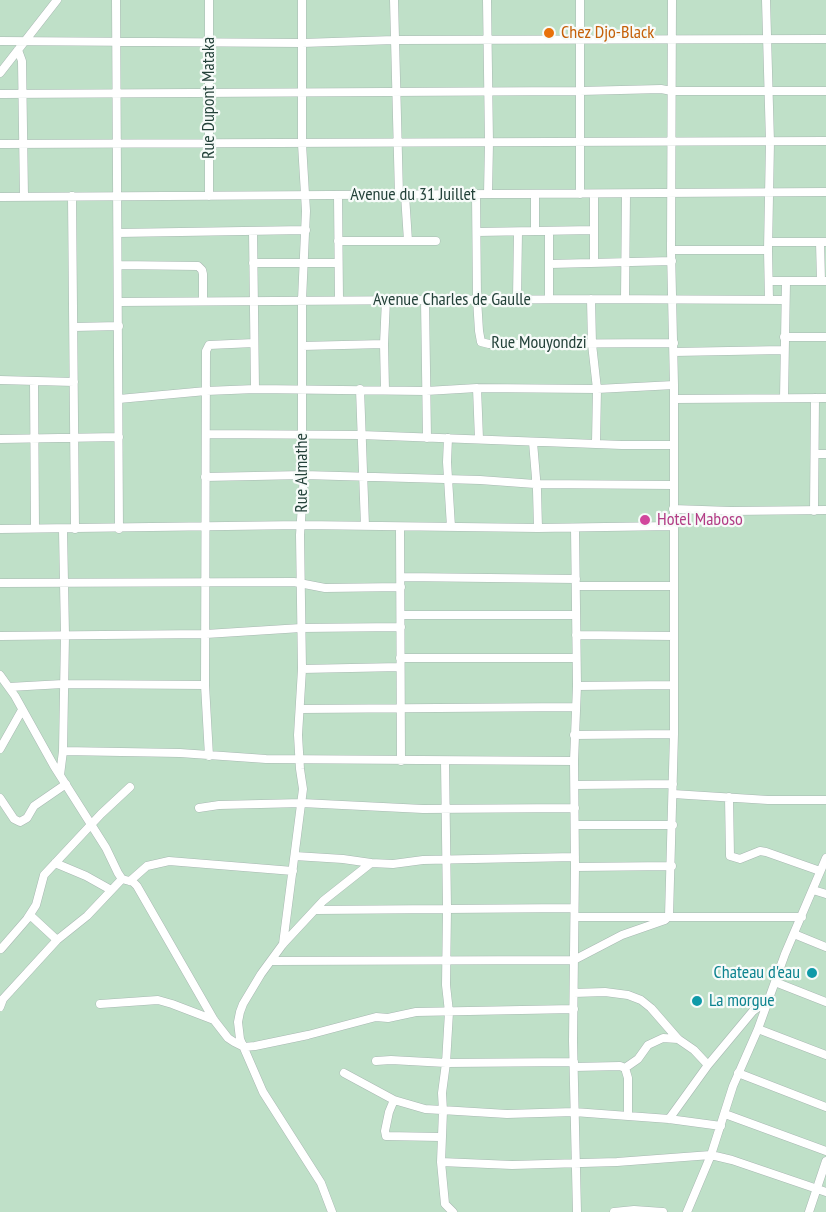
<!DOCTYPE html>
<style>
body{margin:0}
canvas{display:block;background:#e6efeb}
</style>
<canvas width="826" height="1212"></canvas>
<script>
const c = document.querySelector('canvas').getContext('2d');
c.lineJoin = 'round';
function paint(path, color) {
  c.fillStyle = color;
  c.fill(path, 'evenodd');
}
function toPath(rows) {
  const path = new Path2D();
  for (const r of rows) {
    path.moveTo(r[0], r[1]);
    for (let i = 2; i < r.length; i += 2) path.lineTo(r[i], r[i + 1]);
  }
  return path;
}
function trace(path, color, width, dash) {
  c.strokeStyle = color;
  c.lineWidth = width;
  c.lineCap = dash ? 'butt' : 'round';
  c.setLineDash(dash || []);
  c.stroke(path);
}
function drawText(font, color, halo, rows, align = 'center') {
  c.font = font + ' "PT Sans Narrow",sans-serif';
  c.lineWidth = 4.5;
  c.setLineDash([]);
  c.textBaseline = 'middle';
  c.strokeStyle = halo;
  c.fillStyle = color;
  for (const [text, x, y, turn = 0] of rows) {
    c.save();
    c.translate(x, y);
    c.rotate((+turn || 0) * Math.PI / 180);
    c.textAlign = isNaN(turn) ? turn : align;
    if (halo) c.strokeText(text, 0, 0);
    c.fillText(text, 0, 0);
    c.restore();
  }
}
paint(toPath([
 [0,0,826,0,826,1212,0,1212]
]), '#bfe0c8');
const minor = toPath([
 [116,0,119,529],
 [209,0,209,196],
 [394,0,399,195],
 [487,0,489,143,488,194],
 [766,0,770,142,768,250,769,300],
 [0,41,302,43,394,40,826,39],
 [18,50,22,61,24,197],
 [0,73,57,0],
 [0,94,580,91,661,89,672,91,826,91],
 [0,144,826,141],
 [476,194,477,299,479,331,481,342,489,344,674,343],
 [535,194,535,231],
 [580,194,580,0],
 [594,194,594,262],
 [338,195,339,300],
 [405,195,408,241],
 [72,196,75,529],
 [0,197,826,192],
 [253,231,255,389],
 [549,231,549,299],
 [477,232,594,230],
 [118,233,306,230],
 [338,241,436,241],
 [769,242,826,242],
 [820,242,821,281],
 [671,250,768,250],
 [253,263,338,263],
 [550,264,672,261],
 [118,265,198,266,202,270,203,274,203,300],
 [769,281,826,281],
 [517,299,518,232],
 [591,299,592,344,597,389,596,443],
 [625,299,626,194],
 [425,300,427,438],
 [118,302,591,299,785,300],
 [74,327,119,326],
 [784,337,826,337],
 [384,344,385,390],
 [302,346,384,344,386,300],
 [674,352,783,350],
 [0,380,74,382],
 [34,382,35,528],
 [477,388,479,439],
 [360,389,365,526],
 [784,398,786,282],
 [119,399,206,391,255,389,426,391,477,388,597,389,674,385],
 [674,399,826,398],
 [206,434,361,435,622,445,674,445],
 [448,438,447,462,451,527],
 [0,439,119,437],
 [533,442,537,490,538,528],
 [815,454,826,454],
 [205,477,304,475,480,480,535,484,674,485],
 [673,509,731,511,826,510],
 [814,511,815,398],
 [400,527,401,761],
 [575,528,577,686,574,761,575,867,573,1041,577,1212],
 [0,529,302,525,538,528,673,526],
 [402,577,576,579],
 [0,583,294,582,325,588,401,587],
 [577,586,674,586],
 [402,615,576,615],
 [576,635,674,636],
 [0,636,206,634,301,628,401,627],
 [400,658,576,658],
 [302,669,400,667],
 [0,675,15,696,54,766,106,848,118,873,122,879,133,882,137,886,214,1020,228,1038,234,1042,244,1047,255,1046,308,1035,376,1017,388,1018,416,1012,574,1009],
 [577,686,673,685],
 [9,687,63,684,205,685],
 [300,709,576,707],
 [574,735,674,734],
 [0,749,22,710],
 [63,751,180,753,266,759,574,761],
 [209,756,205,685,206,351,209,345,254,343],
 [445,761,447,909,446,985,449,1012,446,1063,442,1093,443,1111,441,1162,445,1204,453,1212],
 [60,775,63,751,65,635,63,530],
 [575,785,673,784],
 [673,794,768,800,826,800],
 [729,797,730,856,740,859,760,851,766,852,820,871],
 [0,798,14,819,20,822,27,818,34,806,66,784],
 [199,808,219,805,302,803,423,809,575,808],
 [575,825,673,825],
 [295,856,343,859,371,863],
 [55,863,86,876,111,890],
 [575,867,672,866],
 [130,881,147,866,169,861,293,871],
 [813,890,826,894],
 [315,910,574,908],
 [30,915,57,940],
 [575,917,802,917],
 [794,934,826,947],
 [283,944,303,789,300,769,298,735,302,669,300,535,304,475,302,434,302,300,306,211,302,144,302,0],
 [1,949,27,919,36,905,44,875,101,814,130,787],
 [271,961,574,960,622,935,665,920,669,916,674,734,674,385,671,250,672,0],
 [775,982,826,1002],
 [574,993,605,992,628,995,641,1000,651,1008,678,1039,694,1050,708,1065],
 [100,1004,158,1000,172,1004,214,1020],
 [0,1007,3,999,57,940,87,916,122,879],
 [758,1029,826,1055],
 [376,1061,391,1060,446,1063,574,1062],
 [574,1067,620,1066,625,1068,628,1078,628,1116],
 [625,1068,638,1059,648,1045,663,1038,678,1039],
 [344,1073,394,1100,425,1109,507,1114,574,1112,669,1119,721,1126],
 [738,1073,826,1107],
 [394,1100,389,1112,385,1131,386,1136,440,1137],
 [725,1114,826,1151],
 [669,1119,708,1065,753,1011,768,1000],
 [441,1162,512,1165,617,1162,711,1155,732,1160,826,1192],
 [332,1212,321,1183,263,1092,240,1039,238,1022,240,1012,243,1004,261,974,283,944,323,901,371,863,393,864,423,860,575,857],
 [614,1212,634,1210,663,1212],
 [687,1212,711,1155,733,1086,758,1029,785,954,826,858],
 [809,1212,826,1161]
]);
trace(minor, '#a8b8b2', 9);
trace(minor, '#fff', 8);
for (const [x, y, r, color] of [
 [549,33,6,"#e8710a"],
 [645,520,6,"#d1479c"],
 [812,973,6,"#0f9aa8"],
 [697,1001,6,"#0f9aa8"]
]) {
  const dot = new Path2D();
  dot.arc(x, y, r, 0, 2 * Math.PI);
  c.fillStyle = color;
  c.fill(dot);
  trace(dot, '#f7fbf9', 2);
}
drawText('18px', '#c56008', '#f7fbf9', [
 ["Chez Djo-Black",561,33]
], 'left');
drawText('18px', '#24423a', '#f7fbf9', [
 ["Rue Dupont Mataka",209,98,-90],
 ["Avenue du 31 Juillet",413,195],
 ["Avenue Charles de Gaulle",452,300],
 ["Rue Mouyondzi",539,343],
 ["Rue Almathe",302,473,-90]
]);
drawText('18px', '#b23c85', '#f7fbf9', [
 ["Hotel Maboso",657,520]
], 'left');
drawText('18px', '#0d838f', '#f7fbf9', [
 ["Chateau d'eau",800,973],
 ["La morgue",709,1001,"left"]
], 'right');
</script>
